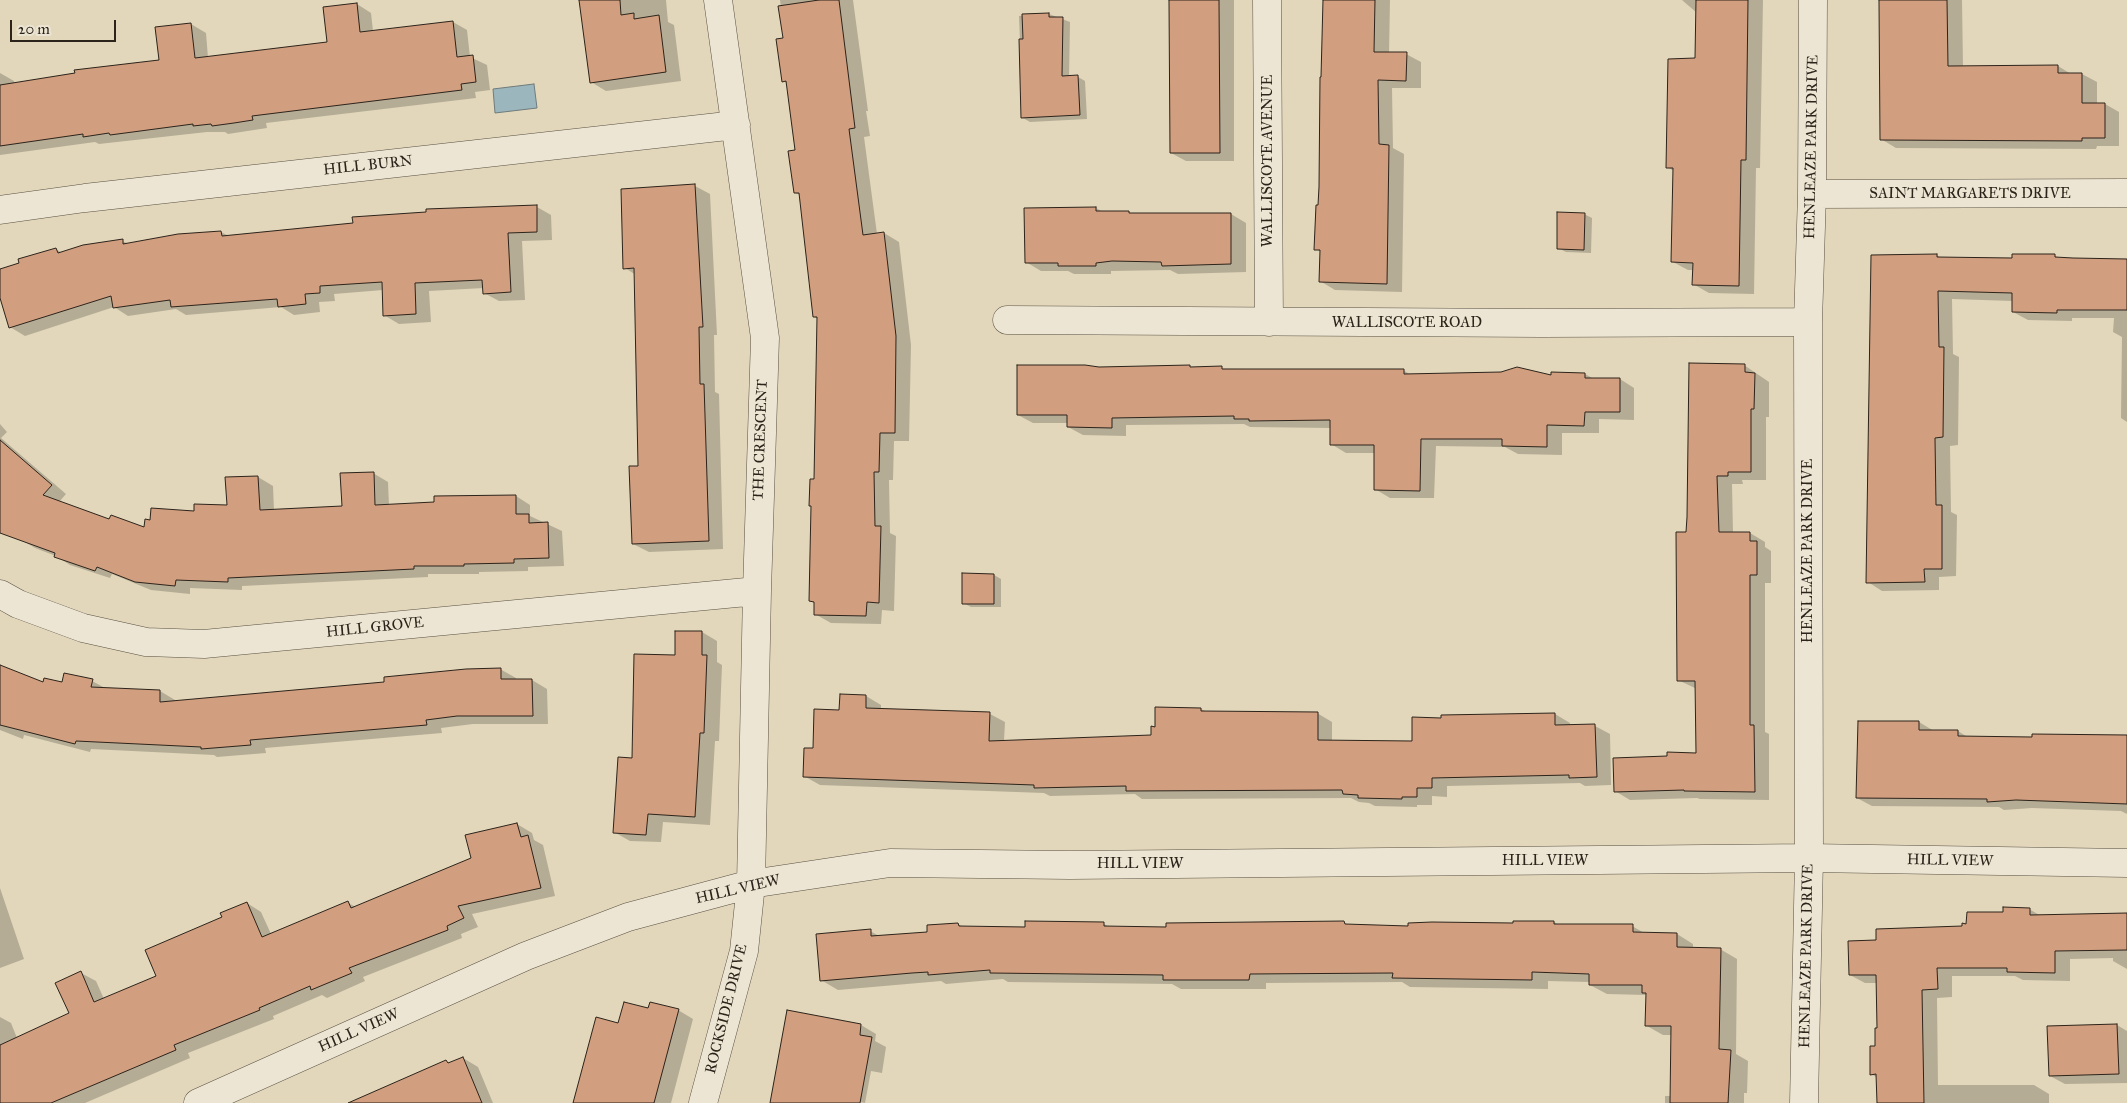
<!DOCTYPE html>
<style>
body{margin:0}
#map{position:relative;width:2127px;height:1103px;overflow:hidden;background:#e2d7bb;font-family:"IM FELL Great Primer",serif}
canvas{display:block}
.scale{position:absolute;left:10px;top:20px;width:106px;height:22px;box-sizing:border-box;border:2px solid #2c231a;border-top:0;padding-left:6px;font-size:15px;line-height:18px;white-space:nowrap;color:#2c231a;-webkit-text-stroke:4px #ece5d3;paint-order:stroke}
</style>
<div id="map">
<canvas width="2127" height="1103"></canvas>
<div class="scale">20 m</div>
</div>
<script>
const c = document.querySelector('canvas').getContext('2d');
c.lineJoin = 'round';
function paint(path, color) {
  c.fillStyle = color;
  c.fill(path, 'evenodd');
}
function toPath(rows) {
  const path = new Path2D();
  for (const r of rows) {
    path.moveTo(r[0], r[1]);
    for (let i = 2; i < r.length; i += 2) path.lineTo(r[i], r[i + 1]);
  }
  return path;
}
function trace(path, color, width, dash) {
  c.strokeStyle = color;
  c.lineWidth = width;
  c.lineCap = dash ? 'butt' : 'round';
  c.setLineDash(dash || []);
  c.stroke(path);
}
function drawText(font, color, halo, rows, align = 'center') {
  c.font = font + ' "IM FELL Great Primer",serif';
  c.lineWidth = 4.5;
  c.setLineDash([]);
  c.textBaseline = 'middle';
  c.strokeStyle = halo;
  c.fillStyle = color;
  for (const [text, x, y, turn = 0] of rows) {
    c.save();
    c.translate(x, y);
    c.rotate((+turn || 0) * Math.PI / 180);
    c.textAlign = isNaN(turn) ? turn : align;
    if (halo) c.strokeText(text, 0, 0);
    c.fillText(text, 0, 0);
    c.restore();
  }
}
const water = toPath([
 [534,84,537,108,495,113,493,89,534,84]
]);
paint(water, '#9bb6bc');
trace(water, '#6f7b7b', 1);
paint(toPath([
 [580,0,666,0,668,22,674,25,681,81,606,91,591,82],
 [780,0,853,0,868,111,866,111,870,136,864,137,877,234,884,233,899,242,911,345,909,441,894,441,893,480,889,480,890,533,896,536,894,611,882,610,881,624,831,623,815,614,816,604,811,601,818,319,814,317,800,195,795,193,797,151,787,83,783,81,785,39],
 [1171,0,1234,0,1234,161,1186,161,1171,153],
 [1324,0,1390,0,1389,54,1406,54,1421,62,1421,88,1392,88,1393,148,1404,154,1402,292,1335,290,1320,281,1321,252,1316,249,1319,206],
 [1682,0,1763,0,1760,168,1756,168,1754,294,1709,293,1693,284,1694,270,1688,270,1673,262,1674,171,1667,167,1697,59,1697,13],
 [1880,0,1962,0,1963,67,2058,66,2071,74,2082,74,2097,82,2097,104,2105,104,2119,112,2119,146,2097,146,2096,149,1896,148,1881,139],
 [357,4,371,13,373,31,453,22,467,30,470,57,487,65,490,90,475,92,476,98,266,123,267,128,228,134,225,132,207,132,99,144,95,142,0,155,0,73,14,81,14,84,160,61,191,24,206,33,208,58,329,43],
 [1049,14,1070,22,1069,77,1078,77,1085,81,1087,119,1030,122,1023,118,1019,16],
 [695,186,710,194,717,335,714,335,715,392,719,394,723,549,649,552,633,544,640,467,636,275,625,268],
 [537,207,551,215,552,240,522,241,525,300,499,301,484,293,484,288,429,291,431,322,399,324,384,315,383,290,334,294,335,301,319,302,320,312,294,315,281,307,186,315,176,309,128,316,114,307,25,336,10,327,0,294,0,270,56,249,62,253,122,241,129,244,221,232,229,236],
 [1096,208,1103,212,1129,212,1132,214,1231,214,1246,223,1246,272,1178,274,1170,270,1111,271,1111,274,1074,274,1068,271,1041,271,1026,262],
 [1584,214,1592,218,1591,253,1566,252,1558,248],
 [1937,255,1941,258,2014,260,2055,256,2060,258,2127,260,2127,422,2121,418,2122,337,2113,332,2114,318,2072,318,2072,321,2028,320,2013,312,2013,301,1952,299,1953,354,1959,357,1958,445,1950,446,1951,512,1957,515,1956,576,1939,577,1939,590,1882,591,1868,582,1872,256],
 [1744,365,1769,382,1769,417,1766,417,1766,480,1742,480,1743,484,1732,484,1733,533,1750,533,1765,542,1765,547,1771,551,1771,583,1765,583,1765,732,1769,734,1769,800,1700,799,1697,798,1630,800,1615,791,1668,757,1697,754,1697,689,1678,680,1687,534],
 [1099,368,1403,370,1411,375,1552,376,1585,374,1594,379,1620,379,1634,388,1634,420,1599,419,1599,433,1562,433,1562,455,1518,454,1505,447,1436,446,1434,498,1390,498,1375,489,1375,453,1346,453,1331,444,1331,428,1250,427,1244,424,1126,425,1126,436,1083,435,1068,427,1068,423,1033,423,1018,415],
 [0,424,7,432,1,438,66,494,59,502,110,520,145,529,151,521,228,507,258,477,273,486,274,511,343,507,373,473,388,482,389,506,516,496,530,505,530,516,562,531,564,566,528,567,528,571,479,572,479,574,428,574,428,577,242,586,242,590,190,588,190,594,151,590,112,574,110,578,70,565,56,556,35,548,20,539,0,523],
 [964,574,994,575,1001,579,1001,607,971,607,963,603],
 [702,632,717,641,717,662,722,665,719,741,715,741,710,825,663,822,661,842,630,841,614,832,634,760,676,657],
 [0,666,44,684,92,681,107,689,160,691,175,700,175,702,386,683,500,669,516,678,516,680,532,680,547,689,548,724,473,724,441,728,442,733,265,748,266,753,217,757,214,755,91,749,90,752,24,735,23,739,0,730],
 [841,696,866,696,881,705,881,710,990,714,1005,722,1004,741,1152,736,1156,728,1156,709,1201,709,1207,712,1317,713,1332,722,1332,742,1413,742,1442,719,1555,714,1570,723,1570,726,1595,726,1610,734,1611,785,1585,786,1580,783,1447,786,1447,797,1432,796,1432,805,1417,805,1417,807,1375,806,1369,803,1359,802,1351,798,1142,799,1135,794,1050,796,1044,793,820,785,804,776,814,749,840,711],
 [1919,722,1934,731,1958,731,1969,738,2127,736,2127,814,2121,811,2032,808,2004,810,1999,807,1872,806,1857,798],
 [517,824,532,833,534,840,543,845,555,896,472,914,478,927,461,934,462,938,363,977,365,981,327,998,322,995,273,1016,274,1019,188,1053,190,1058,85,1103,0,1103,0,1017,11,1023,17,1038,71,1014,81,973,96,981,104,999,158,976,223,918,247,903,261,912,271,934,348,903,356,907,472,858],
 [0,888,24,959,0,968],
 [2029,909,2041,916,2127,915,2127,969,2113,961,2113,958,2070,959,2070,981,2023,980,2015,976,1952,976,1952,997,1937,998,1938,1085,2034,1085,2049,1094,2049,1103,1878,1103,1878,1078,1871,1074,1878,1029,1878,983,1865,983,1850,975,1878,942,1963,928,2004,913],
 [1554,922,1559,925,1632,926,1646,934,1677,934,1693,944,1693,949,1720,949,1737,959,1736,1054,1748,1061,1747,1093,1744,1093,1744,1103,1665,1103,1665,1096,1671,1096,1672,1035,1663,1035,1647,1026,1647,995,1607,994,1590,985,1590,982,1548,981,1548,989,1410,987,1402,982,1266,983,1266,989,1181,989,1172,984,1008,982,1003,979,946,984,941,981,930,982,838,990,821,980,870,931,881,937,928,933,958,924,963,927,1026,928,1104,924,1111,928,1167,928,1344,923,1349,925,1409,927],
 [649,1010,678,1010,693,1019,671,1103,586,1103,619,1024],
 [861,1025,876,1034,875,1041,886,1047,882,1073,871,1071,865,1103,855,1101,855,1103,842,1103],
 [2117,1025,2127,1031,2127,1083,2065,1084,2050,1076],
 [463,1058,478,1067,493,1103,349,1103,446,1061,450,1064]
]), '#0003');
const building = toPath([
 [579,0,620,0,621,15,634,13,634,19,659,15,666,72,590,83,579,0],
 [819,0,839,0,855,128,849,129,863,235,884,232,896,336,895,433,880,433,879,472,874,472,875,526,881,526,879,603,867,602,866,616,814,615,814,602,809,601,811,506,809,506,810,479,814,479,817,317,813,317,799,193,794,193,788,151,795,150,786,81,782,82,776,39,783,38,778,6,819,0],
 [1169,0,1219,0,1220,153,1170,153,1169,0],
 [1323,0,1375,0,1374,52,1407,52,1406,81,1378,80,1379,144,1389,145,1387,284,1319,282,1320,250,1314,250,1316,205,1318,205,1319,187,1320,77,1321,77,1323,0],
 [1696,0,1748,0,1746,160,1741,160,1739,286,1692,285,1693,263,1671,262,1673,168,1666,168,1668,59,1695,58,1696,0],
 [1879,0,1947,0,1948,66,2058,65,2058,73,2082,73,2082,103,2105,103,2105,138,2082,138,2082,141,1880,140,1879,0],
 [357,3,360,32,453,21,457,57,473,55,476,82,461,84,462,90,252,116,253,120,234,123,212,126,211,124,193,126,193,124,110,135,109,133,83,137,83,134,0,146,0,85,75,73,74,70,159,60,155,27,191,23,195,58,327,42,323,7,357,3],
 [1049,13,1049,17,1063,17,1062,76,1078,75,1080,115,1021,118,1019,39,1023,39,1022,14,1049,13],
 [695,184,703,327,699,327,700,384,704,384,709,541,632,544,629,466,638,466,634,268,623,269,621,189,695,184],
 [537,205,537,232,508,233,511,292,483,294,482,280,415,283,416,314,383,316,382,282,320,286,320,293,305,294,306,304,278,307,277,299,171,307,170,300,113,308,111,296,9,328,0,298,0,269,19,263,18,259,56,248,58,253,83,245,123,239,123,244,178,234,221,231,222,236,353,223,352,217,426,212,426,209,537,205],
 [1096,207,1096,211,1129,211,1129,213,1231,213,1231,264,1162,266,1161,262,1112,261,1096,263,1096,266,1058,266,1058,263,1025,263,1024,208,1096,207],
 [1557,212,1585,213,1584,250,1557,249,1557,212],
 [1937,254,1937,257,2012,258,2012,254,2055,254,2055,257,2073,258,2127,259,2127,310,2057,310,2057,313,2012,312,2012,293,1938,291,1939,347,1944,347,1943,437,1935,438,1936,505,1942,505,1942,569,1924,569,1925,582,1866,583,1871,255,1937,254],
 [1689,363,1745,364,1745,372,1755,373,1754,409,1751,409,1751,472,1728,472,1728,476,1717,476,1719,532,1750,532,1750,541,1757,541,1757,575,1750,575,1750,725,1754,725,1755,792,1684,791,1684,790,1614,792,1613,758,1667,756,1667,752,1696,753,1695,681,1677,681,1676,532,1686,532,1687,517,1689,363],
 [1017,365,1085,365,1099,367,1190,365,1190,367,1222,366,1222,369,1404,369,1404,374,1501,372,1517,367,1551,375,1551,372,1585,373,1585,378,1620,378,1620,412,1585,412,1584,426,1547,425,1547,447,1502,446,1502,439,1421,439,1420,491,1374,490,1374,445,1330,445,1330,420,1249,421,1249,419,1234,419,1234,416,1112,418,1112,428,1067,427,1067,415,1017,415,1017,365],
 [0,440,52,485,43,495,109,519,111,515,144,527,145,519,150,520,151,508,194,511,194,504,227,505,225,477,258,476,260,510,342,506,340,473,374,472,375,505,434,502,434,496,516,495,516,514,529,514,529,523,548,522,549,558,514,559,514,563,464,564,464,566,414,566,414,569,228,578,228,582,176,580,175,586,135,582,97,567,95,571,54,557,55,553,0,533,0,440],
 [962,573,994,574,994,604,962,604,962,573],
 [675,631,702,631,702,655,707,655,704,733,700,733,695,817,648,814,646,835,613,833,618,757,632,758,634,654,675,655,675,631],
 [0,665,43,682,44,678,62,682,64,673,93,679,91,687,160,690,160,702,384,682,384,677,466,669,501,668,501,679,532,679,533,716,457,716,426,720,427,725,250,740,251,745,201,749,201,747,76,741,75,744,0,725,0,665],
 [840,694,866,695,866,708,990,712,989,741,1151,735,1151,726,1155,727,1155,707,1201,708,1201,711,1318,712,1318,740,1412,741,1412,717,1441,718,1441,715,1555,713,1555,725,1595,724,1597,777,1569,778,1569,775,1432,778,1432,788,1417,788,1417,797,1402,797,1402,799,1358,798,1358,795,1343,794,1342,790,1126,791,1126,786,1034,788,1034,785,803,777,804,748,813,748,814,709,839,710,840,694],
 [1858,721,1919,721,1919,730,1958,730,1958,736,2032,737,2032,734,2127,735,2127,804,2016,800,1987,802,1987,799,1856,798,1858,721],
 [517,823,521,837,528,835,541,888,458,906,464,918,447,926,448,930,349,968,352,973,311,990,310,986,259,1008,260,1010,174,1045,176,1050,51,1103,0,1103,0,1045,69,1013,55,983,81,971,94,1002,156,976,145,950,222,917,220,913,247,902,262,937,348,901,351,908,471,858,465,835,517,823],
 [2003,907,2030,908,2030,915,2127,913,2127,950,2055,951,2055,973,2007,972,2007,968,1937,968,1938,989,1922,990,1924,1103,1877,1103,1876,1074,1870,1075,1870,1046,1875,1046,1875,1028,1877,1028,1876,975,1849,975,1848,941,1876,940,1876,929,1962,926,1962,923,1966,924,1967,912,2003,912,2003,907],
 [1025,921,1104,922,1104,926,1166,927,1166,923,1344,921,1345,924,1408,926,1408,923,1432,922,1513,923,1513,921,1554,921,1554,924,1633,924,1633,932,1677,933,1677,947,1721,948,1719,1049,1731,1050,1728,1103,1670,1103,1671,1026,1645,1026,1646,993,1642,993,1642,985,1589,985,1589,974,1532,972,1532,980,1392,978,1393,973,1250,974,1249,980,1163,980,1163,975,990,973,990,970,928,975,928,972,912,973,820,981,816,934,871,929,871,936,927,932,927,925,958,923,959,926,1025,927,1025,921],
 [624,1002,648,1008,650,1002,679,1009,654,1103,573,1103,596,1017,618,1023,624,1002],
 [787,1010,861,1024,860,1035,872,1037,860,1103,770,1103,787,1010],
 [2117,1024,2119,1074,2049,1076,2047,1026,2117,1024],
 [463,1057,482,1103,348,1103,446,1060,448,1063,463,1057]
]);
paint(building, '#d19e7f');
trace(building, '#2c231a', 1);
const street = toPath([
 [1267,0,1269,322],
 [1812,194,2127,193],
 [0,210,85,198,736,125],
 [1007,320,1542,323,1808,322],
 [0,594,18,604,83,628,146,642,204,644,757,591],
 [198,1103,526,956,628,917,751,884,890,863,1070,865,1809,858,2127,863],
 [703,1103,744,951,751,884,757,591,765,338,718,0],
 [1804,1103,1809,858,1808,322,1812,194,1813,0]
]);
trace(street, '#5a5042', 29);
trace(street, '#ece5d3', 28);
drawText('15px', '#2c231a', '#ece5d3', [
 ["HENLEAZE PARK DRIVE",1812,147,-89],
 ["WALLISCOTE AVENUE",1268,161,-90],
 ["HILL BURN",368,166,-6],
 ["SAINT MARGARETS DRIVE",1970,194],
 ["WALLISCOTE ROAD",1407,323],
 ["THE CRESCENT",761,440,-88],
 ["HENLEAZE PARK DRIVE",1808,551,-90],
 ["HILL GROVE",375,628,-6],
 ["HILL VIEW",1545,861],
 ["HILL VIEW",1950,861,1],
 ["HILL VIEW",1140,864],
 ["HILL VIEW",738,890,-13],
 ["HENLEAZE PARK DRIVE",1807,956,-89],
 ["ROCKSIDE DRIVE",727,1009,-76],
 ["HILL VIEW",359,1031,-24]
]);
</script>
